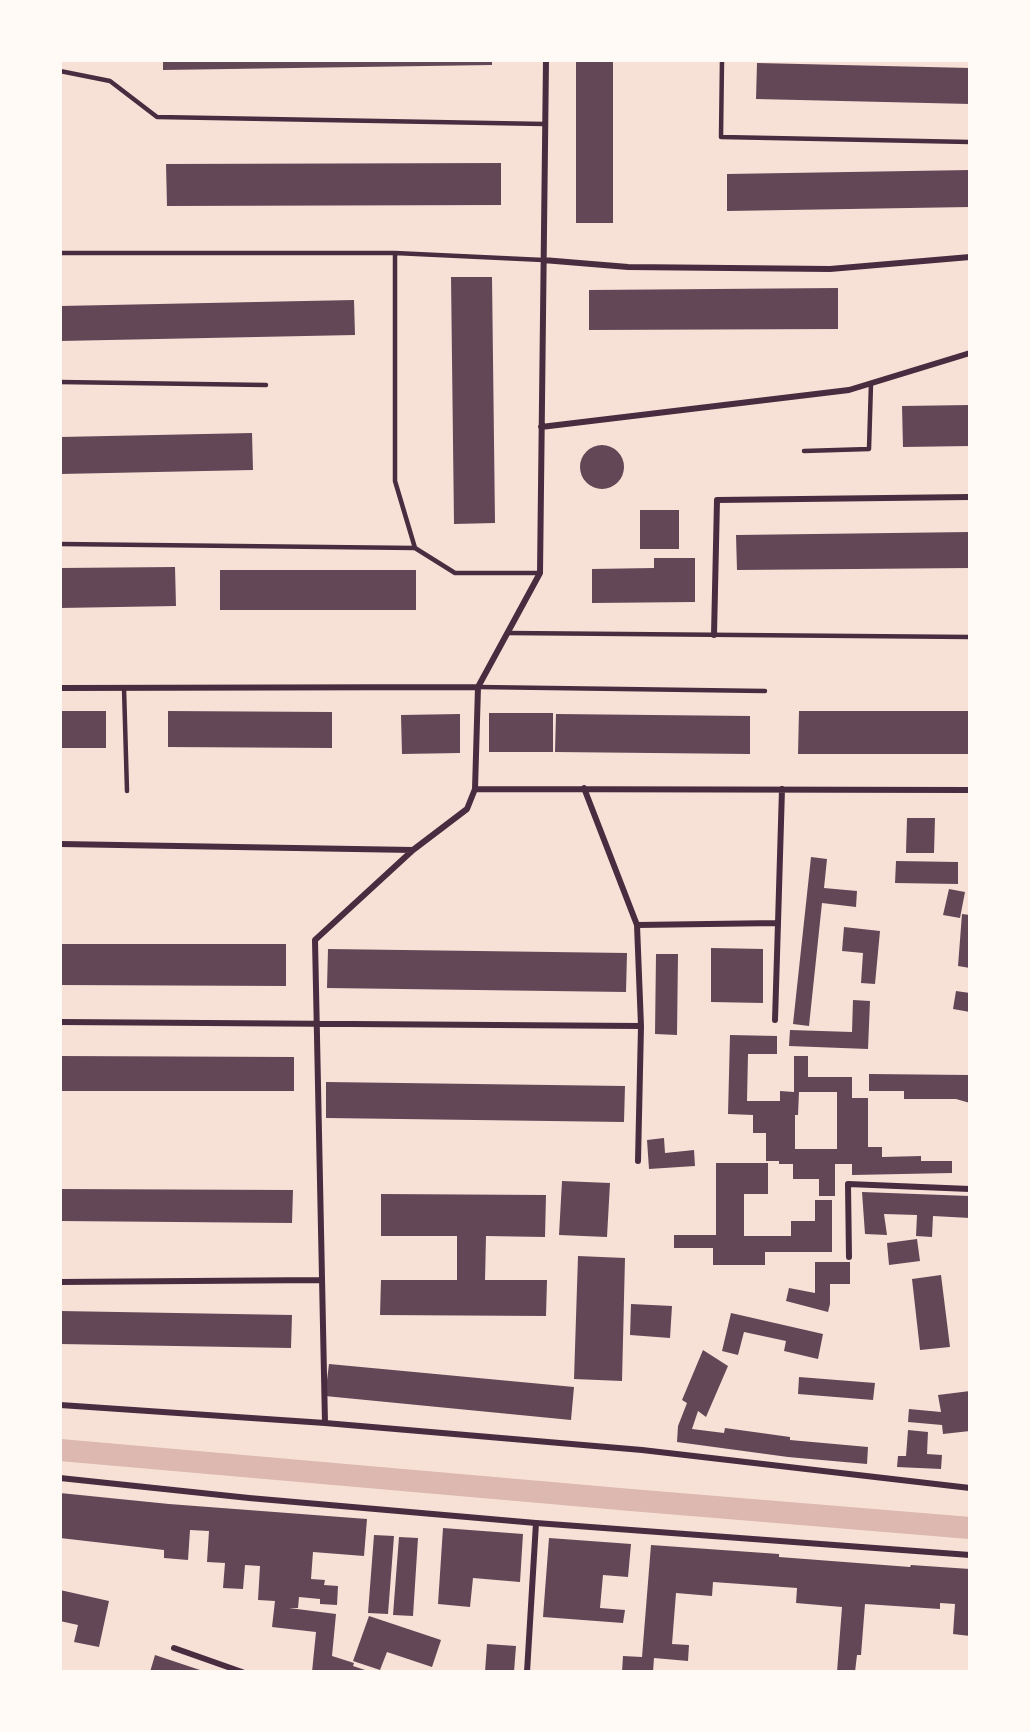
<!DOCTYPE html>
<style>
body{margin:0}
#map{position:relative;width:1030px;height:1732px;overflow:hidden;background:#f7e1d7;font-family:"Source Sans 3",sans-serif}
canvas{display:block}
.frame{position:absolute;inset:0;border:62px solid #fffaf5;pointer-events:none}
</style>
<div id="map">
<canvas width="1030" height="1732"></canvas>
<div class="frame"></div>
</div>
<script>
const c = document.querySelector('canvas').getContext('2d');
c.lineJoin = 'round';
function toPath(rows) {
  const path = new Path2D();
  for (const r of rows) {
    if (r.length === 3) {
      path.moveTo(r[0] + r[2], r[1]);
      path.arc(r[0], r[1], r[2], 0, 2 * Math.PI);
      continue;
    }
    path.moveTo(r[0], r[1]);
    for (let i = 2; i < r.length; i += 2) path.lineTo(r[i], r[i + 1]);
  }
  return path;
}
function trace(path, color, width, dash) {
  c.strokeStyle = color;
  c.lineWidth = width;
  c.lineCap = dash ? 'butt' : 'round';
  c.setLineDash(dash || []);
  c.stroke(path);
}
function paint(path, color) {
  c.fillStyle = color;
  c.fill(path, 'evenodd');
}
trace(toPath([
 [60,1450,631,1500,970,1528]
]), '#dcb8b0', 22);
paint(toPath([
 [163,60,492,60,492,65,163,70],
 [576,60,613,60,613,223,576,223],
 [757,63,970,68,970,104,756,99],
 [501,163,501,205,167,206,166,164],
 [970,170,970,207,727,211,727,174],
 [451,277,492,277,495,523,454,524],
 [838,288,838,329,589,330,589,290],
 [354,300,355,335,60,341,60,306],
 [970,405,970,446,903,447,902,406],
 [252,433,253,470,60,474,60,437],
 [602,467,22],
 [640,510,679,510,679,549,640,549],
 [970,532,970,568,737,570,736,535],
 [654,558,695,558,695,602,592,603,592,569,654,568],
 [175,567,176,606,60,608,60,568],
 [220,570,416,570,416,610,220,610],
 [60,711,106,711,106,748,60,748],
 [168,711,332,712,332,748,168,747],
 [799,711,970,711,970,754,798,754],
 [489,713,553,713,553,752,489,752],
 [460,714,460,753,402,754,401,715],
 [556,714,750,716,750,754,555,752],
 [907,818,935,818,934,853,906,853],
 [811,857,827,859,824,888,857,891,856,907,822,903,809,1026,793,1024],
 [896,861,958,862,958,884,895,883],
 [949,889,965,892,960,918,943,915],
 [962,914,970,915,970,968,958,966],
 [844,927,880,931,875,984,861,983,863,953,842,951],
 [60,944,286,944,286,986,60,985],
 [711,948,763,949,763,1003,711,1002],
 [328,949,627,953,626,992,327,988],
 [656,954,678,954,677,1035,655,1034],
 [956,991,970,993,970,1012,953,1009],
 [853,1000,870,1001,868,1049,789,1046,790,1030,852,1032],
 [730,1035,777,1036,777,1054,748,1054,747,1101,780,1101,780,1091,794,1092,794,1056,808,1056,808,1077,852,1077,852,1098,868,1098,868,1147,882,1147,882,1157,921,1156,921,1161,952,1161,952,1173,852,1175,852,1164,835,1164,835,1196,819,1196,819,1179,793,1179,793,1164,779,1164,779,1161,766,1161,766,1133,753,1133,753,1115,728,1114],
 [799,1092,837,1092,837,1149,795,1149,795,1115,798,1115],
 [60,1056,294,1057,294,1091,60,1091],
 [869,1074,970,1075,970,1103,956,1099,904,1099,904,1091,869,1091],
 [326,1082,625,1086,624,1122,326,1118],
 [664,1138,665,1153,694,1150,695,1166,649,1169,647,1140],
 [716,1163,768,1163,768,1194,744,1194,744,1236,791,1236,791,1221,815,1221,815,1200,832,1200,832,1252,765,1252,765,1265,713,1265,713,1248,674,1248,674,1235,716,1235],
 [562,1181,610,1183,607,1237,559,1235],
 [60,1189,293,1190,292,1223,60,1221],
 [862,1192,970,1196,970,1218,933,1216,932,1237,916,1236,917,1215,884,1214,887,1235,865,1234],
 [381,1194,546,1195,545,1237,486,1236,485,1280,547,1280,546,1316,380,1315,381,1280,457,1280,457,1236,381,1236],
 [917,1239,920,1261,889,1265,887,1243],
 [578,1256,625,1258,622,1381,574,1379],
 [815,1262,850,1262,850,1284,830,1284,830,1304,828,1312,786,1301,789,1288,815,1293],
 [941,1275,950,1347,920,1350,912,1279],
 [631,1304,672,1306,670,1338,630,1335],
 [60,1311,292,1315,291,1348,60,1344],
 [731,1313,823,1334,818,1359,784,1351,786,1341,744,1332,738,1355,722,1351],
 [703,1350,728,1366,706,1417,698,1411,692,1429,724,1433,725,1428,790,1437,790,1440,868,1447,867,1464,788,1457,677,1442,678,1426,687,1403,682,1400],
 [329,1364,574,1387,571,1420,325,1396],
 [799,1377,875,1383,873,1400,798,1394],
 [970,1391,970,1431,943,1434,942,1425,908,1422,909,1409,941,1412,938,1395],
 [908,1430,928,1432,927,1454,942,1455,941,1469,897,1467,898,1456,906,1456],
 [60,1493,169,1504,367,1519,364,1556,313,1552,311,1579,325,1580,324,1585,338,1586,337,1605,320,1604,320,1599,299,1597,298,1608,289,1608,336,1614,332,1656,354,1663,353,1666,371,1672,312,1672,316,1632,272,1627,275,1601,258,1600,260,1566,245,1565,243,1589,223,1588,225,1563,207,1562,209,1531,190,1530,188,1560,164,1558,164,1550,60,1538],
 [443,1528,523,1534,520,1582,473,1578,470,1607,438,1604],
 [374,1535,394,1536,388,1614,368,1613],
 [399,1537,418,1538,413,1616,393,1615],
 [549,1538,631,1544,628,1577,603,1575,600,1608,625,1610,623,1623,543,1617],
 [651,1545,779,1554,779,1557,910,1567,911,1565,970,1569,970,1636,953,1634,955,1604,940,1603,940,1609,865,1604,861,1655,857,1655,855,1672,837,1672,842,1607,796,1603,797,1588,713,1582,712,1596,676,1593,672,1644,689,1645,688,1661,654,1658,653,1672,622,1672,623,1656,642,1657],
 [60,1590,109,1601,99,1647,74,1642,78,1625,60,1621],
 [369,1616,441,1640,432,1667,387,1652,380,1670,353,1661],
 [487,1644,516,1646,514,1672,485,1672],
 [155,1655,206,1672,150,1672]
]), '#644757');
trace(toPath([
 [722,60,721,137,970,142],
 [60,71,110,81,157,117,545,124],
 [60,253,395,253,395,481,415,548],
 [395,253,543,260],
 [60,382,266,385],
 [804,451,869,449,871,383],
 [60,544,415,548,455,573,540,573],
 [508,633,970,637],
 [478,687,765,691],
 [124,688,127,791]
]), '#4a2c40', 4.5);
trace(toPath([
 [543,260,628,267,830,269,970,257],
 [541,427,849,390,970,353],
 [714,635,717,500,970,497],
 [60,688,478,687,540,573,546,60],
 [584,788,637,925,641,1026,638,1161],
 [475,789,970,790],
 [60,844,413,850],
 [778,923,782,789],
 [637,925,778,923,775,1020],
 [60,1022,641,1026],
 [849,1257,848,1184,970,1189],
 [60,1282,322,1280],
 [60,1405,325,1423,315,940,413,850,467,809,475,789,478,687],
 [325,1423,642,1450,970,1488],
 [60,1478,249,1498,536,1523,970,1555],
 [174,1648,242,1672],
 [527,1672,536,1523]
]), '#4a2c40', 6);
</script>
